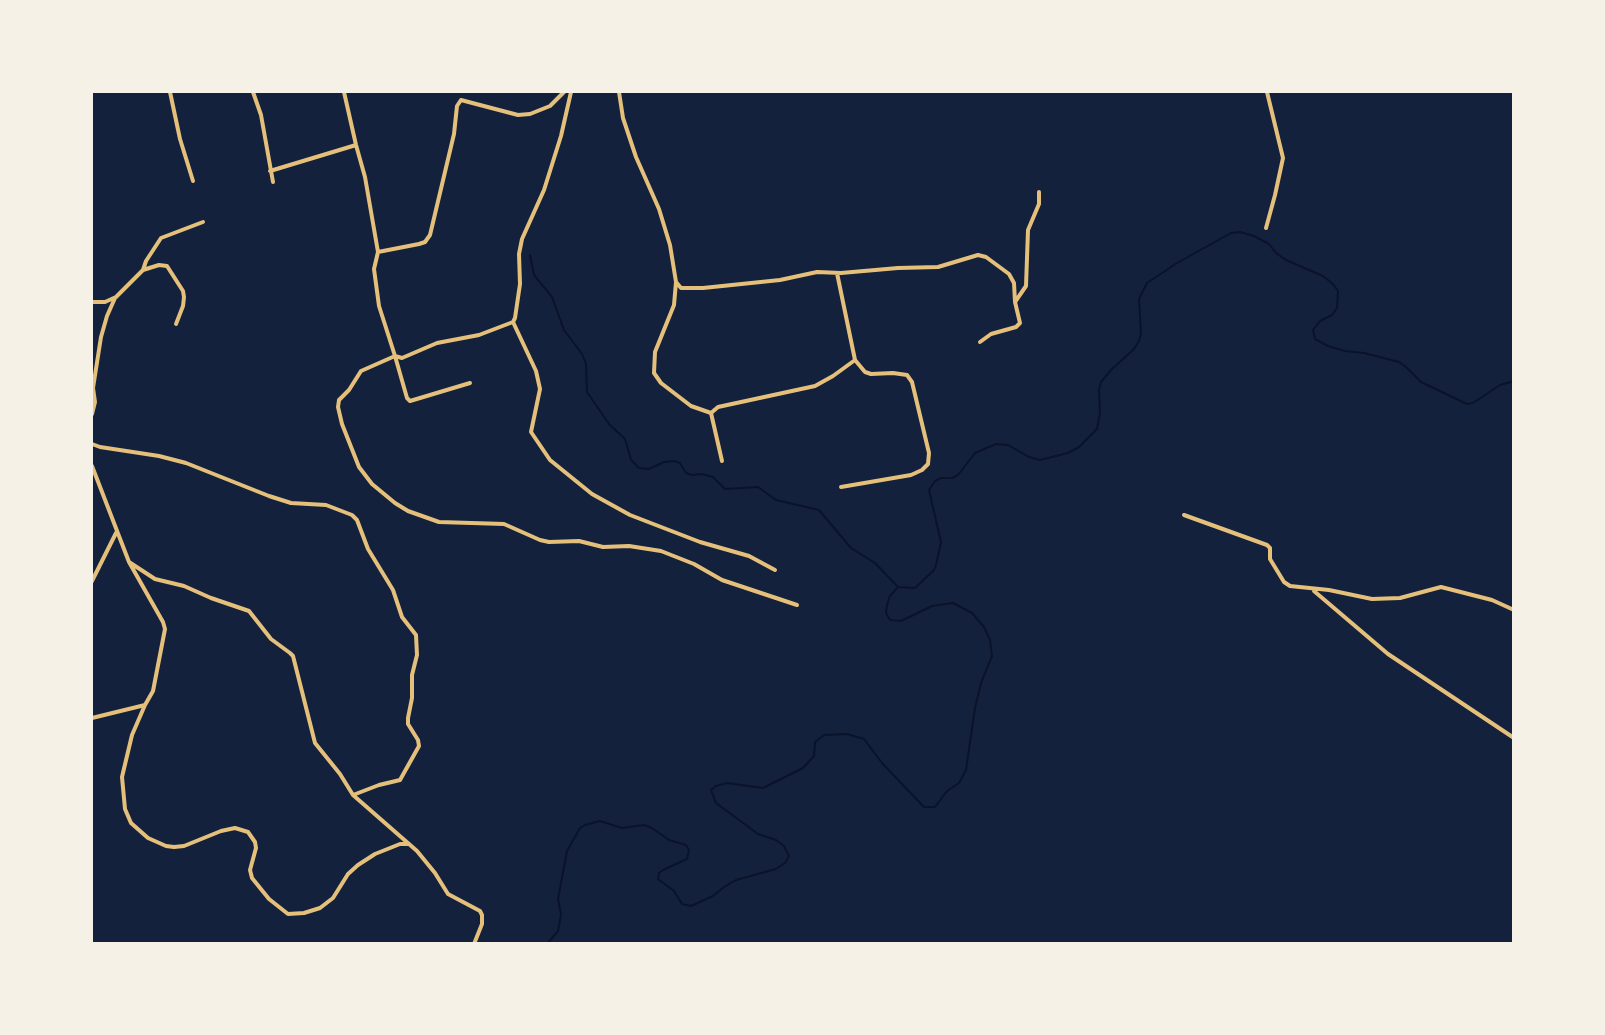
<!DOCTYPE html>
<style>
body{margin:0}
#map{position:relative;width:1605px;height:1035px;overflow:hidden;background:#14213d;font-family:"Source Sans 3",sans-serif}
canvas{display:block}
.frame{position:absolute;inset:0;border:93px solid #f6f1e7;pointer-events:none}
</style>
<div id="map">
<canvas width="1605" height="1035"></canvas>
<div class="frame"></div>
</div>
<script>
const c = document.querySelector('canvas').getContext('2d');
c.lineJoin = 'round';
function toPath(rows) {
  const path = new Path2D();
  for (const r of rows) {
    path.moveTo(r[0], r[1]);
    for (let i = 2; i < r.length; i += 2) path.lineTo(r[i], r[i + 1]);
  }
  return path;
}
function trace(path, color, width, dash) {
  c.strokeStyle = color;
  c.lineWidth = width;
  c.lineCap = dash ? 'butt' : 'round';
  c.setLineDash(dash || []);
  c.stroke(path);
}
trace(toPath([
 [530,255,534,275,552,297,564,330,582,354,586,364,587,392,609,424,625,439,631,460,639,468,649,469,664,462,675,461,680,463,686,473,692,475,702,474,713,477,725,489,758,487,776,500,819,510,851,548,875,563,898,587],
 [898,587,915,588,934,570,936,565,941,542,929,490,935,481,941,478,952,478,958,475,975,453,996,444,1008,445,1029,457,1040,460,1068,453,1079,447,1097,429,1100,413,1099,390,1101,382,1112,369,1134,349,1139,341,1141,333,1139,299,1147,283,1177,263,1231,233,1240,232,1254,236,1269,244,1276,253,1286,260,1323,276,1333,284,1338,291,1337,308,1332,315,1320,321,1313,330,1315,339,1328,346,1345,351,1364,353,1399,362,1406,367,1421,382,1467,404,1473,403,1500,385,1514,381],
 [547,944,558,931,561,914,558,899,567,851,580,828,585,825,600,821,622,828,644,825,652,828,669,840,686,845,689,850,687,859,663,870,659,873,658,879,674,891,682,904,691,906,713,896,724,887,736,880,776,869,785,863,789,856,784,846,776,840,758,834,716,803,711,790,716,786,727,783,763,788,803,768,814,756,815,742,824,735,847,734,864,739,882,763,924,807,935,807,947,791,959,783,966,770,975,708,981,683,992,656,990,640,984,627,972,613,953,603,932,606,901,621,890,620,886,613,887,605,890,596,898,587]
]), '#0b132b', 2);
trace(toPath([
 [170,92,180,139,193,181],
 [253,92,261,115,273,182],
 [344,92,356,145,365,177,378,252,374,269,379,306,395,356,402,358,437,343,479,335,513,322,515,318,520,284,519,254,522,239,544,190,561,136,571,92],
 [619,92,623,118,636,157,659,209,670,245,676,282,674,305,655,352,654,373,661,383,691,406,711,413,722,461],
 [270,171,356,145],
 [1266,228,1275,195,1283,158,1267,92],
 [378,252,419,244,425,242,430,235,454,134,457,106,461,100,518,115,530,114,550,106,564,92],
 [143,270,146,261,161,238,203,222],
 [837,273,855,360,865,372,871,374,893,373,907,375,912,382,929,453,928,464,922,470,911,475,841,487],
 [676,282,681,288,703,288,780,280,817,272,841,273,898,268,938,267,978,255,986,257,1009,274,1014,283,1015,302],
 [92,302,105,302,116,297,143,270,159,265,167,266,183,291,184,297,183,306,176,324],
 [513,322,536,371,540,389,531,432,550,460,592,494,630,515,700,542,749,556,775,570],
 [980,342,991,334,1016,327,1020,323,1015,302,1026,286,1028,230,1039,204,1039,192],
 [470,383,410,401,407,398,395,356,361,371,349,390,339,400,338,407,342,424,359,467,372,484,395,503,408,511,439,522,504,524,540,540,549,542,579,541,603,547,629,546,661,551,694,564,722,580,797,605],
 [711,413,718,407,815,386,833,376,855,360],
 [92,414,95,402,93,388,101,337,107,316,115,298],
 [92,444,100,447,159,456,186,463,269,496,291,503,326,505,352,515,357,520,368,549,393,590,402,617,416,635,417,655,412,675,412,698,408,718,408,724,418,740,419,746,400,780,379,785,353,795],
 [92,466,129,562,163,622,165,629,153,691,145,705,92,718],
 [1184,515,1267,545,1270,548,1270,559,1284,582,1290,586,1329,590,1372,599,1400,598,1441,587,1492,600,1514,610],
 [129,562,155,579,184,586,211,598,249,611,271,639,290,653,293,656,315,743,340,774,353,795,417,851,435,873,448,894,480,911,482,915,482,924,474,944],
 [92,581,116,533],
 [1314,591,1388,654,1514,738],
 [145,705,132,735,122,777,125,809,131,823,148,838,166,846,174,847,184,846,221,831,235,828,248,832,255,842,256,848,250,870,252,878,269,899,288,914,304,913,320,908,333,898,348,874,358,865,375,854,400,844,409,844]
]), '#e5c07b', 4);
</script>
